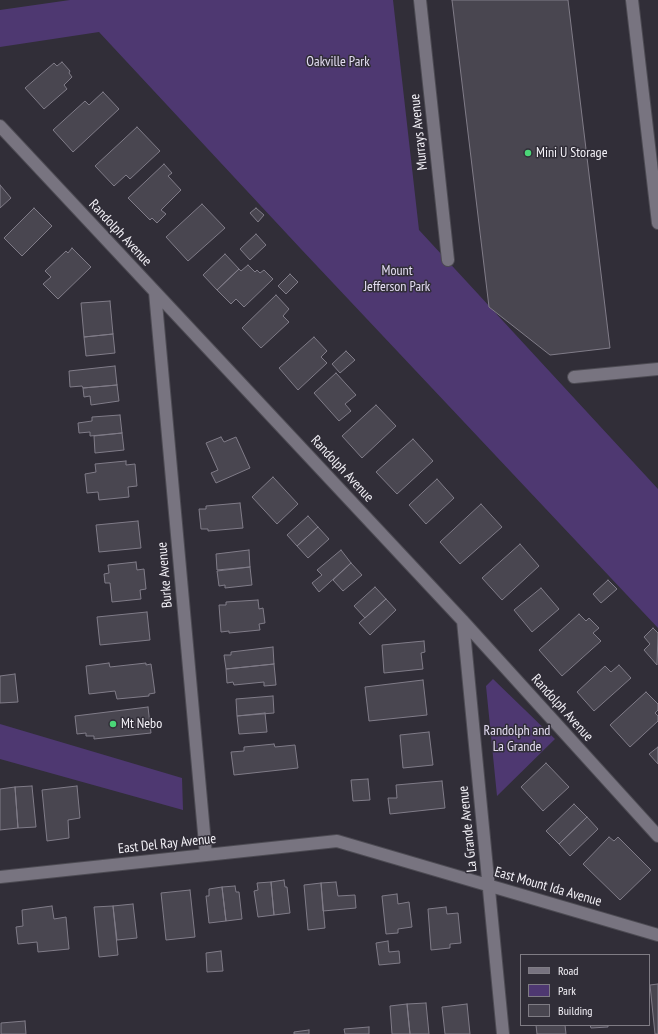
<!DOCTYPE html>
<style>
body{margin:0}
#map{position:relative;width:658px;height:1034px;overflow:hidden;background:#312e38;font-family:"PT Sans Narrow",sans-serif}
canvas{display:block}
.legend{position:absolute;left:520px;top:954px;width:130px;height:72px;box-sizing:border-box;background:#312e38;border:1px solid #7f7c84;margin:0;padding:5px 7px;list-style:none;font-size:12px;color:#f3f1f7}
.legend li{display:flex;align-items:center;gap:8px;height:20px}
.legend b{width:20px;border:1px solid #7f7c84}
</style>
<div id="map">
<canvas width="658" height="1034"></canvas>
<ul class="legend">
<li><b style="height:5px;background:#787480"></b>Road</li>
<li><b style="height:11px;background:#4e3871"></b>Park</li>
<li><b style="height:11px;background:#494650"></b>Building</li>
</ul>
</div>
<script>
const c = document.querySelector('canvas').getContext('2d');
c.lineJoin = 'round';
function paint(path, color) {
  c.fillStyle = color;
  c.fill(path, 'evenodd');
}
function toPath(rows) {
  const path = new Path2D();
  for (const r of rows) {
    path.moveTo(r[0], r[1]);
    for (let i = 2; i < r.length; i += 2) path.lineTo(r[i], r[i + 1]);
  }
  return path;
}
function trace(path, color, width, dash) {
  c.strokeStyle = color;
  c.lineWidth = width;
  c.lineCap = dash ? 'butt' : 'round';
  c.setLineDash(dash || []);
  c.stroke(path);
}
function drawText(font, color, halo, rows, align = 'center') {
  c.font = font + ' "PT Sans Narrow",sans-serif';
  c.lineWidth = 3;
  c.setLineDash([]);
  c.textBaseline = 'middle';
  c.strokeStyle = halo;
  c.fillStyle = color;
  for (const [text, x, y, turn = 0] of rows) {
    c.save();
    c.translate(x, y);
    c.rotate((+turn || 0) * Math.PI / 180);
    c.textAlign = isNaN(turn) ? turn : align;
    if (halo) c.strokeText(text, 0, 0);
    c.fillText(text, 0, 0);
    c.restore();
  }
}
paint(toPath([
 [70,0,393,0,419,230,658,489,658,628,301,249,99,32,0,47,0,10],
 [493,679,555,739,497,796,486,686],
 [0,724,182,778,183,810,0,759]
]), '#4e3871');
const building = toPath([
 [452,0,568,0,610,348,550,355,489,307,452,0],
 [62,62,70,71,69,73,72,77,64,85,67,89,44,109,25,88,54,63,57,66,62,62],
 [103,92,119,109,73,152,53,130,85,101,89,105,103,92],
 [137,127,160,151,130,179,126,175,114,186,95,166,137,127],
 [164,164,172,173,168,176,181,190,161,210,166,214,157,223,152,218,150,220,128,198,164,164],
 [0,185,11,198,0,208,0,185],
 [202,204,225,228,188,261,166,237,202,204],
 [34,208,52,226,22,256,4,238,34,208],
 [256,208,264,215,258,222,250,213,256,208],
 [256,234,266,245,250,260,240,249,256,234],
 [72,248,91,267,58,299,43,284,51,277,45,271,66,251,68,253,72,248],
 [225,254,239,269,217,290,203,275,225,254],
 [248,265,255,272,257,270,260,273,264,270,273,279,244,307,236,299,231,304,217,290,239,269,241,271,248,265],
 [290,274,298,282,286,294,278,286,290,274],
 [276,295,289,309,283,316,289,322,261,348,242,328,276,295],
 [110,301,113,334,84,337,81,303,110,301],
 [113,334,115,353,86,356,84,337,113,334],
 [314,337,327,351,321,357,327,363,298,390,279,368,314,337],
 [346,351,355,360,340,373,332,364,346,351],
 [115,366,117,385,83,388,82,386,70,387,69,371,115,366],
 [336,373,356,395,345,404,351,411,339,421,314,393,336,373],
 [117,385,119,401,91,405,90,396,84,397,83,388,117,385],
 [376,405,396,426,362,458,342,436,376,405],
 [120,415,122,433,90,436,90,432,79,433,78,423,92,421,92,417,120,415],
 [122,433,124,450,95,453,94,436,122,433],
 [221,437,224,442,236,437,250,468,216,483,211,473,218,470,206,443,221,437],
 [413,439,433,461,397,494,376,472,413,439],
 [126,461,126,465,135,464,137,486,128,487,129,497,99,500,98,492,87,493,85,474,96,472,95,464,126,461],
 [273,477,298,504,277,524,252,497,273,477],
 [437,479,454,498,426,524,409,505,437,479],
 [240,503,243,528,208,531,208,529,201,529,199,509,206,509,206,506,240,503],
 [481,504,502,527,460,564,440,542,481,504],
 [308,516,318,527,297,546,287,535,308,516],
 [138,521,141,548,99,552,96,525,138,521],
 [318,527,329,539,308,558,297,546,318,527],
 [520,544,539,566,502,600,482,578,520,544],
 [249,550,250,567,217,570,216,554,249,550],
 [341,550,351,563,319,592,312,583,322,575,317,570,341,550],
 [136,562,137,570,144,569,146,589,140,590,141,599,112,602,110,583,105,583,104,574,109,573,108,565,136,562],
 [351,563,362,575,343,591,333,580,351,563],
 [250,567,252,585,225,588,225,585,219,586,217,571,250,567],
 [608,580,617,589,601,603,593,594,608,580],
 [375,587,386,599,365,618,354,606,375,587],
 [541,588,559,609,532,632,514,610,541,588],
 [386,599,396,610,370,635,359,623,386,599],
 [258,600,259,609,263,608,265,623,259,624,260,630,229,633,229,631,221,632,219,605,226,605,226,602,258,600],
 [147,612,150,640,100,645,97,617,147,612],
 [579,614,586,621,589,618,599,628,593,633,601,641,562,676,539,650,579,614],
 [653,628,658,633,657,665,644,650,650,644,644,637,653,628],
 [424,641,425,652,421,653,423,669,384,673,382,645,424,641],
 [273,647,274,664,226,669,224,655,231,655,231,652,273,647],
 [109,663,110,667,146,663,146,665,151,664,155,693,149,694,149,696,117,699,115,691,89,694,86,666,109,663],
 [274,664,276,685,264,686,264,682,234,685,233,682,227,683,226,669,274,664],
 [619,665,631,678,594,711,577,692,605,666,611,672,619,665],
 [15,674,18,702,0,703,0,676,15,674],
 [423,680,427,715,369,721,365,687,423,680],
 [646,692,658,704,658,710,655,713,658,716,658,721,630,747,610,725,646,692],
 [273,696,274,713,237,716,236,699,273,696],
 [148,707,151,733,94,739,94,736,86,736,86,733,77,734,75,716,148,707],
 [265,713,267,732,239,734,237,716,265,713],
 [429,732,433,765,403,768,400,735,429,732],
 [274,744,275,747,295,745,298,768,234,775,231,752,244,751,244,747,274,744],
 [658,747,658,764,649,754,658,747],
 [546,763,569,787,543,811,521,787,546,763],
 [368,779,370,800,353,801,351,780,368,779],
 [442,781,445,808,390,814,388,798,397,798,396,785,442,781],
 [32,786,36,827,18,828,15,787,32,786],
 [77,786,80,818,68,820,69,838,47,841,42,790,77,786],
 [15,787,18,828,0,830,0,789,15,787],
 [574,804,587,817,559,844,546,831,574,804],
 [587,817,598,829,570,856,559,844,587,817],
 [609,837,614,841,618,837,651,870,620,900,583,864,609,837],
 [284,880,285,887,287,887,290,913,274,915,271,882,284,880],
 [271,882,274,915,258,917,254,891,258,890,257,883,271,882],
 [336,882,338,896,355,895,356,908,323,911,321,883,336,882],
 [321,883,325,928,308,930,304,885,321,883],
 [235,886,236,892,239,892,242,919,226,921,222,887,235,886],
 [222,887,226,921,209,923,206,896,209,896,209,889,222,887],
 [190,890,195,937,166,940,161,893,190,890],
 [397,894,398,904,409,902,412,927,398,929,398,933,386,934,382,896,397,894],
 [133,904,137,938,117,940,113,906,133,904],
 [52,906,54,919,66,917,69,949,38,952,37,942,18,944,16,927,23,926,22,910,52,906],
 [113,906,118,955,99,957,94,907,113,906],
 [446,907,447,914,458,913,461,943,450,944,450,948,431,950,428,909,446,907],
 [388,941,389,952,399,951,400,963,379,965,376,943,388,941],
 [221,951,223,971,207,972,206,953,221,951],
 [658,984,658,1034,655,1034,650,985,658,984],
 [426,1003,429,1034,410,1034,407,1004,426,1003],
 [407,1004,410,1034,392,1034,390,1006,407,1004],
 [467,1004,470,1034,445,1034,442,1007,467,1004],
 [25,1021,26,1034,1,1034,1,1023,25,1021],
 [536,1025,565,1025,566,1034,537,1034,536,1025],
 [590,1025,608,1025,608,1027,591,1028,590,1025],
 [369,1027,369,1034,345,1034,344,1029,369,1027],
 [309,1030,309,1034,294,1034,294,1032,309,1030]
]);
paint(building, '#494650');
trace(building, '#807c88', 1);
const minor = toPath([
 [420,0,448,260],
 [632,0,658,223],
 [0,126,463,621,658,836],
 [155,292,206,855],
 [574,377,658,369],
 [463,621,503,1034],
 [0,877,337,841,658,935]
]);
trace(minor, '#4d4b53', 14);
trace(minor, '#787480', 12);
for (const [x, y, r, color] of [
 [528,153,4,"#4bd677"],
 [113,724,4,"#4bd677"]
]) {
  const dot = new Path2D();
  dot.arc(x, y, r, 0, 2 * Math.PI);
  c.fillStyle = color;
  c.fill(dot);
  trace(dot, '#312e38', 1.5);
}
drawText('14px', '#e4ddf2', '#312e38', [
 ["Oakville Park",338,62],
 ["Mount",397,271],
 ["Jefferson Park",397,287],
 ["Randolph and",517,731],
 ["La Grande",517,747]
]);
drawText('14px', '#f3f1f7', '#312e38', [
 ["Murrays Avenue",419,132,-96],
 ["Randolph Avenue",120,233,47],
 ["Randolph Avenue",342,469,47],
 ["Burke Avenue",165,575,-95],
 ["Randolph Avenue",562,708,48],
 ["La Grande Avenue",468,829,-96],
 ["East Del Ray Avenue",167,844,-6],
 ["East Mount Ida Avenue",548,887,16]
]);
drawText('14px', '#f3f1f7', '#312e38', [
 ["Mini U Storage",536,153],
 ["Mt Nebo",121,724]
], 'left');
</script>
